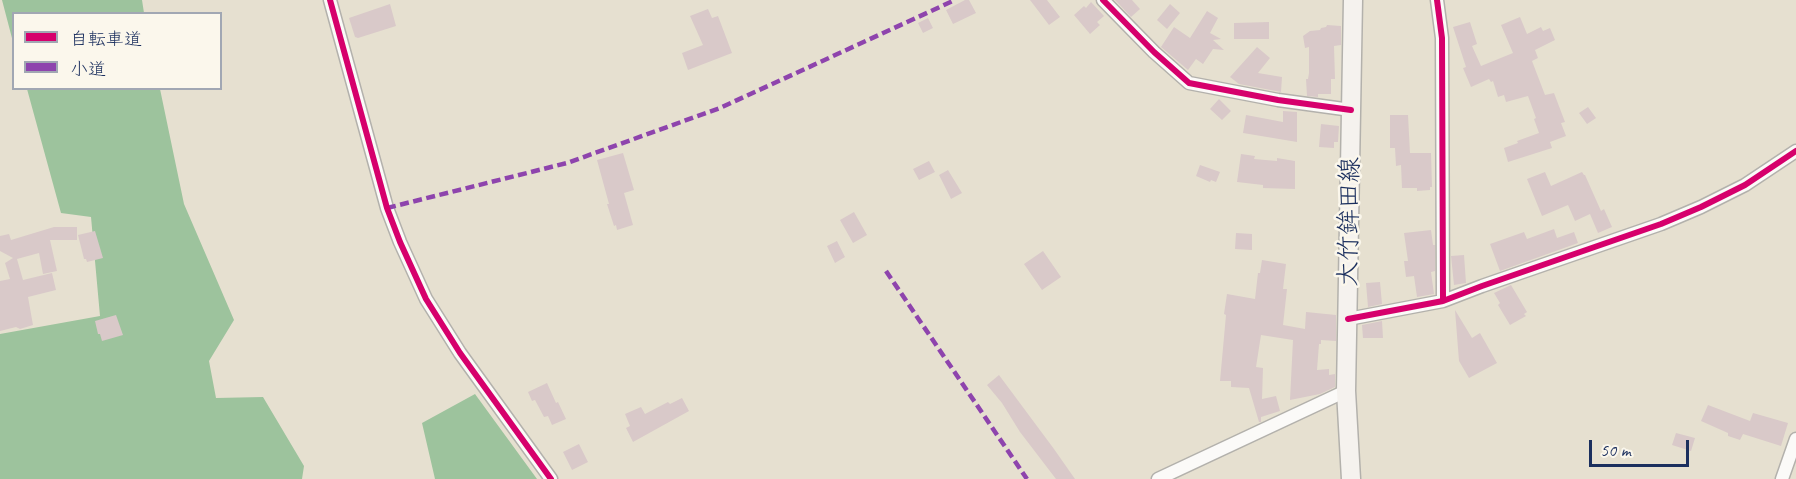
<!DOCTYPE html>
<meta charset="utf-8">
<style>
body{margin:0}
#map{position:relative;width:1796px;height:479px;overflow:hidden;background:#e6e0d0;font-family:Caveat,"Klee One",sans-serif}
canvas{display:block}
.legend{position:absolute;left:12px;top:12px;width:210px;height:78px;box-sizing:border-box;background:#fbf7ec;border:2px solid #a1a7b3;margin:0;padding:8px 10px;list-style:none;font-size:18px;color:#1b2f5e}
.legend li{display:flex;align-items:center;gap:12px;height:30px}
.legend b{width:30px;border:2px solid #a1a7b3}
.scale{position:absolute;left:1589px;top:440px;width:100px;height:27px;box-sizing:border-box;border:3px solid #1b2f5e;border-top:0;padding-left:8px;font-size:18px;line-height:21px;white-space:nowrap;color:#1b2f5e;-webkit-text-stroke:4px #fbf7ec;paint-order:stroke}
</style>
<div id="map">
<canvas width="1796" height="479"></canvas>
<ul class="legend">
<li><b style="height:8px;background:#d6006c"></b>自転車道</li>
<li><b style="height:8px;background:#8e44ad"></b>小道</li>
</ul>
<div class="scale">50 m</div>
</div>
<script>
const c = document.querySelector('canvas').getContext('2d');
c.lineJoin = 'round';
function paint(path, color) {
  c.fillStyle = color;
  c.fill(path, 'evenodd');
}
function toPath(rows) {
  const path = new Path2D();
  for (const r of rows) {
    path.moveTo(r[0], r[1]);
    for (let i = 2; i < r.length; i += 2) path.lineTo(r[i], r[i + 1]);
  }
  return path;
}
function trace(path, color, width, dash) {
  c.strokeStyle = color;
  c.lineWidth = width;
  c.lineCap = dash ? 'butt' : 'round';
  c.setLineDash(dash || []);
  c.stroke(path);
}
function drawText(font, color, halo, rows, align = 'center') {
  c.font = font + ' Caveat,"Klee One",sans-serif';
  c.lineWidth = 5;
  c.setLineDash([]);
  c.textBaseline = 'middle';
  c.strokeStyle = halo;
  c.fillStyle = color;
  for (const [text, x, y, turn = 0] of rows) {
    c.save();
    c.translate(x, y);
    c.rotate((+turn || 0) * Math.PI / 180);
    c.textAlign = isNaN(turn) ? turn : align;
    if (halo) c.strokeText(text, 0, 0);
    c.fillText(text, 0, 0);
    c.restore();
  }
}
paint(toPath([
 [2,0,142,0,144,13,14,14,13,42],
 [27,89,160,89,184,204,234,320,209,361,216,398,263,397,304,466,302,479,0,479,0,334,100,316,91,217,61,213],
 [475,394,537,479,435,479,422,423]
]), '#9dc39d');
paint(toPath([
 [965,0,969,0,976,13,953,24,946,10],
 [1030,0,1047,0,1060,17,1049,25],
 [1115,0,1132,0,1140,9,1131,17],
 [1091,2,1104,16,1097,22,1100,25,1090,34,1074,15,1084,6,1086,8],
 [390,4,396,26,358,38,355,37,349,18],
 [1170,4,1180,13,1167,29,1157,20],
 [708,9,712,18,718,16,732,53,688,70,682,53,703,45,690,16],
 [1207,11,1218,18,1210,33,1221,39,1213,40,1224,50,1213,49,1203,64,1196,59,1188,70,1161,47,1174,27,1190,38],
 [1520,17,1527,34,1541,27,1543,31,1550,28,1555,40,1535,50,1538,58,1532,61,1545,95,1554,93,1565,122,1561,123,1566,136,1550,142,1552,148,1508,162,1504,148,1518,143,1517,141,1539,133,1534,119,1536,118,1528,96,1506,102,1504,95,1498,97,1493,81,1491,82,1489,79,1471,87,1463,68,1466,67,1453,27,1470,22,1477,44,1472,46,1481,66,1513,53,1501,25],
 [928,18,933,28,923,33,918,23],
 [1269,22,1269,39,1234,39,1234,23],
 [1327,25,1341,26,1341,45,1334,46,1335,79,1331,79,1331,94,1318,94,1318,97,1307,96,1306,79,1308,79,1309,73,1309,47,1305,48,1303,36,1310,31,1320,30,1321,28,1326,27],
 [1257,47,1270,58,1258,73,1282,77,1281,92,1239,84,1230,77],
 [1219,99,1231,111,1222,120,1210,109],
 [1588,107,1596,118,1587,124,1579,113],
 [1283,111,1297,112,1297,142,1243,133,1246,115,1283,122],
 [1390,115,1408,115,1410,153,1431,153,1432,187,1430,187,1430,190,1417,191,1417,188,1402,188,1401,165,1396,166,1395,148,1390,148],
 [1321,124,1339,126,1338,142,1334,142,1334,148,1319,147],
 [623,153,634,190,624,193,633,225,617,230,616,225,614,226,607,204,609,204,597,160],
 [1241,154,1255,156,1254,159,1277,161,1277,158,1295,161,1295,189,1263,188,1263,185,1237,182],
 [929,161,935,172,919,180,913,169],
 [1200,165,1220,172,1216,182,1211,180,1210,182,1196,176],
 [948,170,962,193,951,199,939,175],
 [1545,172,1551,186,1582,172,1584,175,1585,175,1601,211,1604,209,1612,227,1598,233,1590,214,1575,221,1568,205,1542,216,1527,179],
 [854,212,867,235,853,243,840,220],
 [54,227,77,227,77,240,50,240,57,271,43,274,39,253,17,259,23,280,52,273,56,290,28,297,33,325,20,329,16,327,0,331,0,281,10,279,5,263,13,258,0,251,0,236,9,234,11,240],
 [1554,229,1557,238,1574,232,1578,243,1500,271,1490,244,1524,232,1527,239],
 [1431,230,1433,245,1435,245,1435,271,1431,272,1434,294,1417,297,1414,276,1406,277,1404,261,1408,261,1404,233],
 [95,231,103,258,87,262,86,259,84,259,78,235],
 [1236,233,1252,234,1252,250,1235,249],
 [837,241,845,257,835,263,827,246],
 [1043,251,1061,277,1042,290,1024,264],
 [1464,255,1466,283,1454,285,1451,256],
 [1262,260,1286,264,1283,289,1287,289,1283,325,1305,329,1306,312,1336,315,1336,341,1321,340,1321,344,1319,344,1317,370,1329,369,1329,375,1335,374,1335,387,1320,394,1290,400,1293,340,1261,335,1256,367,1263,368,1262,399,1276,396,1280,411,1261,417,1261,422,1259,422,1249,388,1231,387,1231,381,1220,381,1226,315,1224,314,1227,294,1255,299,1258,273,1260,273],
 [1380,282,1382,304,1368,307,1366,283],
 [1511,285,1527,312,1524,314,1526,316,1510,325,1498,305,1500,303,1494,293],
 [1455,310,1472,338,1480,333,1497,363,1469,378,1459,361],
 [116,315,123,335,102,341,100,334,98,334,95,321],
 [1382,321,1383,338,1363,338,1362,325],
 [999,375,1054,449,1075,479,1056,479,1020,432,1002,403,987,385],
 [547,383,556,403,558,402,566,419,552,425,548,416,544,417,535,400,532,401,528,392],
 [682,398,689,411,633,442,626,428,630,426,625,414,641,407,645,414,668,402,670,404],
 [1708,405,1750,421,1753,413,1788,423,1781,446,1743,434,1740,440,1728,436,1728,433,1701,421],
 [1676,433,1695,438,1691,451,1672,445],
 [579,444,588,462,572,470,563,452]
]), '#d9c9c9');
const street = toPath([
 [330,0,387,208,400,242,426,299,460,353,551,479],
 [1103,0,1154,52,1189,83,1278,100,1351,110],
 [1437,0,1442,38,1443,301],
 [1348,319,1443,301,1482,286,1661,224,1701,207,1745,185,1796,151],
 [1158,479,1346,391],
 [1782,479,1796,439]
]);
const secondary = toPath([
 [1351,479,1346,391,1353,0]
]);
trace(street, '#b3b1ac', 15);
trace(secondary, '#b3b1ac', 21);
trace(street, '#fbfaf8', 12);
trace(secondary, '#f5f2ee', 18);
trace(toPath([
 [387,208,567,163,720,108,955,0],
 [886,271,1027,479]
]), '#8e44ad', 4.5, [9, 4.5]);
trace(toPath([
 [330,0,387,208,400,242,426,299,460,353,551,479],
 [1103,0,1154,52,1189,83,1278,100,1351,110],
 [1437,0,1442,38,1443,301],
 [1348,319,1443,301,1482,286,1661,224,1701,207,1745,185,1796,151]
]), '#d6006c', 6);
drawText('26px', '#1b2f5e', '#fbf7ec', [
 ["大竹鉾田線",1350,222,-89]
]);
</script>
